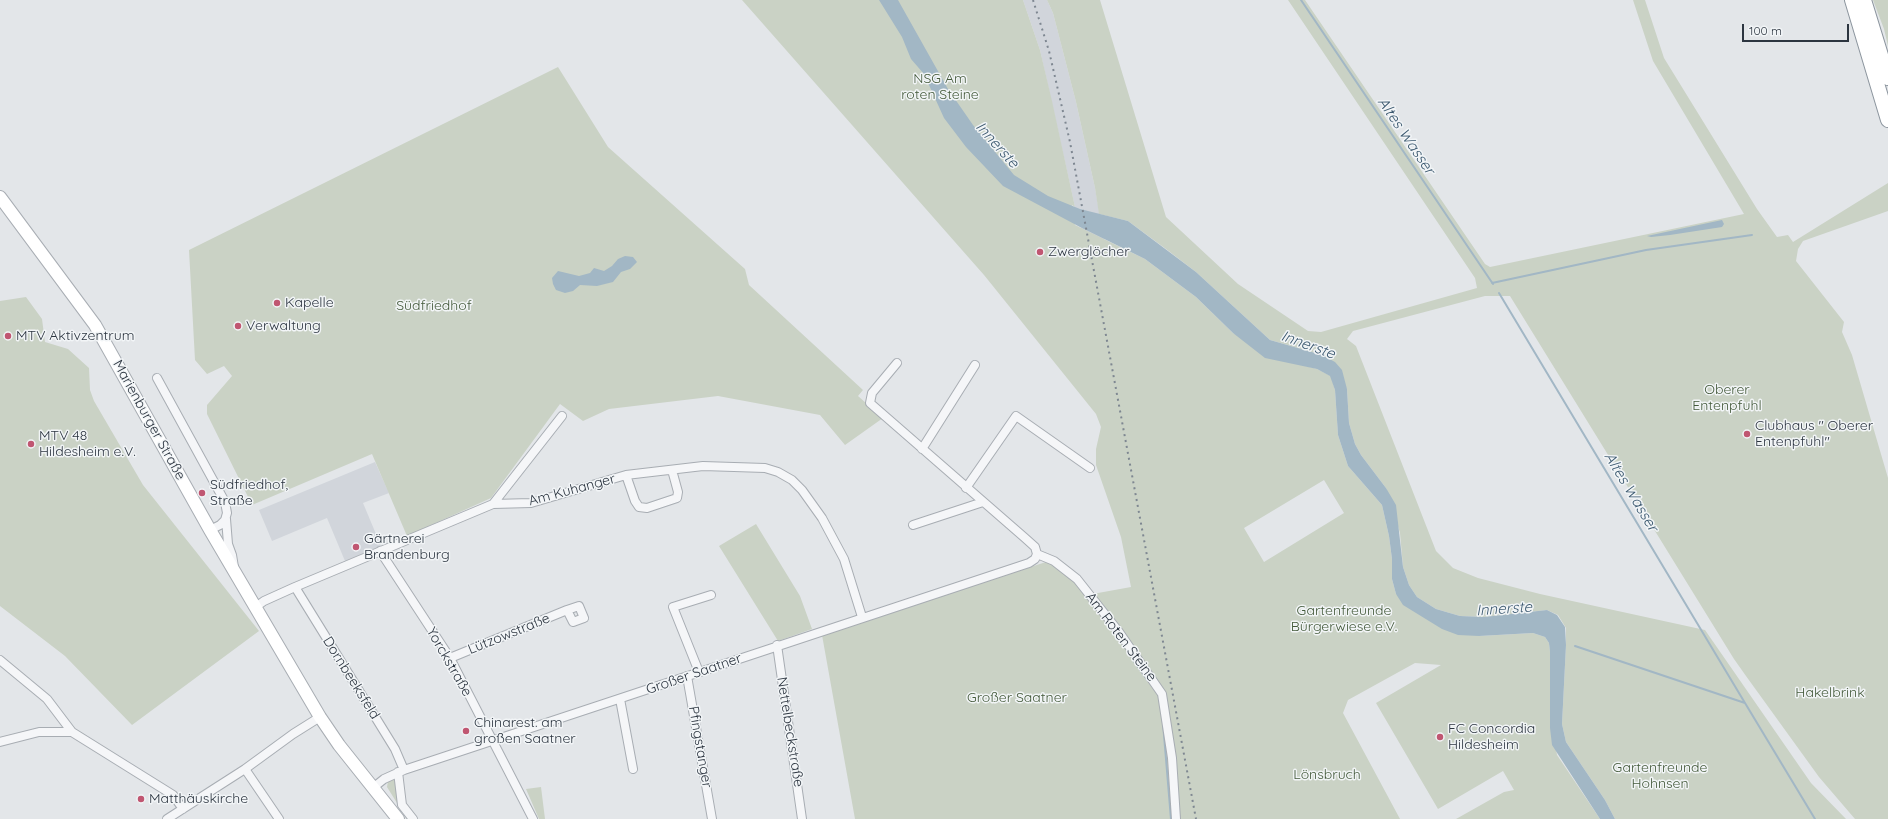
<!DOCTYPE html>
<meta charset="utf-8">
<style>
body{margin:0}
#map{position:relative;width:1888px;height:819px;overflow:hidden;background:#e3e6e9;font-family:Quicksand,sans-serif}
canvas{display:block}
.scale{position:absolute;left:1742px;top:24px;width:107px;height:18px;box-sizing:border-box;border:2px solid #2c3540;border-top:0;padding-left:5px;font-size:12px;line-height:14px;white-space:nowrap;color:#2c3540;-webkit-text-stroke:3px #f2f5f7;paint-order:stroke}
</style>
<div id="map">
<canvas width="1888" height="819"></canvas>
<div class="scale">100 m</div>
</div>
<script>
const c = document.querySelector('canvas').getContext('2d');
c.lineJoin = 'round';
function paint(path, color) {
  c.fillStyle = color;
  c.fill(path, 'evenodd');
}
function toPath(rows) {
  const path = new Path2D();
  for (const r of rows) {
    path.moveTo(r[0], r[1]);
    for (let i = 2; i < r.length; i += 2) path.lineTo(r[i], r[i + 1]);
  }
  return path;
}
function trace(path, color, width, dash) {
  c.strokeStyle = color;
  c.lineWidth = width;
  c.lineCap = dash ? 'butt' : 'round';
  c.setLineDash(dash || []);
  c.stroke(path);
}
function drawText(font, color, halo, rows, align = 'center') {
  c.font = font + ' Quicksand,sans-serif';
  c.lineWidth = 3;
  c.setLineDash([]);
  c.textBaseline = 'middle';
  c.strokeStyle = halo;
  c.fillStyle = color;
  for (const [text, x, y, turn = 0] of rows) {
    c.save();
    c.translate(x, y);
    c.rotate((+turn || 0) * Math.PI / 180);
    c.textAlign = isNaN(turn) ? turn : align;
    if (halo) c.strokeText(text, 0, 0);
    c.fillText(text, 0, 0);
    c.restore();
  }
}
paint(toPath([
 [1023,0,1047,0,1053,13,1076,102,1095,188,1141,446,1075,207,1040,50],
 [375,462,389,493,363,503,381,546,345,561,327,518,272,541,259,510]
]), '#d1d5db');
paint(toPath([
 [742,0,1023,0,1040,50,1052,101,1075,207,1072,205,1075,225,1145,259,1196,297,1233,333,1299,364,1317,369,1331,376,1335,390,1338,435,1348,466,1382,505,1389,536,1392,559,1392,579,1396,594,1479,636,1533,633,1545,637,1549,643,1550,652,1550,710,1557,755,1600,819,1456,819,1504,792,1514,790,1503,771,1438,809,1376,703,1441,665,1415,663,1348,700,1343,713,1400,819,855,819,822,635,1049,561,1066,574,1087,595,1131,587,1121,537,1096,465,1096,449,1101,427,1096,414,984,275],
 [1324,480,1344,513,1264,562,1244,528],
 [1047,0,1100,0,1166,217,1238,284,1308,331,1321,332,1477,288,1475,278,1288,0,1305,0,1485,264,1490,267,1744,214,1653,61,1633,0,1645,0,1664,58,1757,209,1777,237,1788,235,1793,242,1888,183,1888,211,1803,241,1798,249,1796,261,1844,322,1842,332,1852,355,1888,478,1888,819,1855,819,1819,777,1746,676,1734,659,1510,296,1485,296,1353,331,1347,339,1356,346,1436,551,1453,568,1478,578,1540,594,1705,630,1811,783,1846,819,1615,819,1605,800,1566,742,1562,724,1566,645,1566,628,1558,615,1547,610,1484,617,1460,616,1436,609,1417,597,1409,585,1403,567,1400,533,1386,488,1361,455,1355,444,1349,423,1347,389,1322,355,1270,340,1196,272,1166,249,1128,221,1099,214,1095,188,1076,102,1053,13],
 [1873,0,1888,0,1888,46,1884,29],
 [558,67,608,147,745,269,749,285,863,390,858,396,883,418,845,445,820,415,718,396,609,409,583,421,560,404,491,498,407,536,372,454,252,505,207,414,207,405,232,376,224,366,207,374,195,360,189,250],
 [26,297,42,319,45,342,68,349,89,368,90,390,94,401,143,485,259,631,132,725,65,656,0,606,0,301],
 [756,524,800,596,812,629,778,641,719,546],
 [395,778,396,781,410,819,407,819,387,787,388,781],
 [541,787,545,819,539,819,526,789]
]), '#cad2c5');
paint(toPath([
 [879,0,898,0,948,89,973,125,1014,175,1048,196,1080,209,1128,221,1196,272,1270,340,1322,355,1335,362,1342,370,1347,389,1349,423,1355,444,1361,455,1386,488,1396,505,1403,567,1409,585,1417,597,1436,609,1460,616,1484,617,1547,610,1557,615,1565,627,1566,645,1562,724,1566,742,1605,800,1615,819,1600,819,1552,745,1550,728,1550,652,1549,643,1545,637,1533,633,1479,636,1458,635,1442,629,1403,605,1396,594,1392,579,1392,559,1389,536,1382,505,1348,466,1338,435,1335,390,1330,376,1317,369,1265,358,1233,333,1196,297,1145,259,1080,227,1003,186,966,147,944,118,924,74,911,59,902,37],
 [1722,220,1724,224,1722,227,1670,235,1651,237,1647,236],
 [625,256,633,257,637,262,630,269,621,272,613,282,597,286,580,285,573,291,565,293,556,290,553,284,552,278,558,271,579,276,590,273,594,268,604,271,612,266,618,259]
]), '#a2b7c5');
trace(toPath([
 [1301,0,1493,284],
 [1492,283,1646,250,1752,235],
 [1499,293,1745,703],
 [1575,646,1745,703,1815,819],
 [1133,660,1149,682],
 [1163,723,1171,819]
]), '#a2b7c5', 2);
const minor = toPath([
 [897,363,872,393,870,403,1025,538,1035,547,1037,554],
 [157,378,225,502,227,513,225,520,220,525,210,530],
 [922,449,975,365],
 [626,475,635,501,639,507,647,508,677,498,678,492,672,470],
 [966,488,1016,416,1090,468],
 [493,504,531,503,626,475,703,466,765,468,778,472,792,480,802,490,822,518,844,559,862,617],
 [226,519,228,544,232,555,234,567],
 [913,525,983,502],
 [380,551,450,658,533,819],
 [1037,554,1054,561,1077,579,1119,632,1162,694,1172,758,1176,819],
 [295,587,395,749,404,770],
 [257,606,264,601,295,587,493,504,562,416],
 [777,645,802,819],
 [450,658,567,610,579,606,584,618,573,622,567,610],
 [0,660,47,699,72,732],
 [699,672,673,607,711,595],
 [687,676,712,819],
 [620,699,633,769],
 [0,742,39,732,72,732,173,795,183,809],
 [245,769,279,819],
 [398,772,402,805,413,819],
 [374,787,384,779,404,770,1029,563,1035,559,1037,554],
 [167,819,245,769,293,734,320,717]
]);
const secondary = toPath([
 [0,197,95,325,210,530,320,717,339,745,398,819]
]);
const trunk = toPath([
 [1852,0,1888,120],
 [1864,0,1888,78]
]);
trace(minor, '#a8adb3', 10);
trace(secondary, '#a8adb3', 14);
trace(trunk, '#8c959e', 16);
trace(minor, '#f5f6f8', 8);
trace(secondary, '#fff', 12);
trace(trunk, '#fff', 14);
trace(toPath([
 [1033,0,1049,51,1070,142,1196,819]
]), '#7e8791', 2, [2, 4]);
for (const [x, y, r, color] of [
 [1040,252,4,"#c05671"],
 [277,303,4,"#c05671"],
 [238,326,4,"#c05671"],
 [8,336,4,"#c05671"],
 [1747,434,4,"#c05671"],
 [31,444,4,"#c05671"],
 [202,493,4,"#c05671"],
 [356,547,4,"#c05671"],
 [466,731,4,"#c05671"],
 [1440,737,4,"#c05671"],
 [141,799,4,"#c05671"]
]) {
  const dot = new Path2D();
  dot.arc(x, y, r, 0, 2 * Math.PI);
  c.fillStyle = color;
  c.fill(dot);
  trace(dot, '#f2f5f7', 1.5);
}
drawText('14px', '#445a3b', '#f2f5f7', [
 ["NSG Am",940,79],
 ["roten Steine",940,95],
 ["Südfriedhof",434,306],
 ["Oberer",1727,390],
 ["Entenpfuhl",1727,406],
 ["Gartenfreunde",1344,611],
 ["Bürgerwiese e.V.",1344,627],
 ["Hakelbrink",1830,693],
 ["Großer Saatner",1017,698],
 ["Gartenfreunde",1660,768],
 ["Hohnsen",1660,784],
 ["Lönsbruch",1327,775]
]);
drawText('14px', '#2c3540', '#f2f5f7', [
 ["Zwerglöcher",1048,252],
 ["Kapelle",285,303],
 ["Verwaltung",246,326],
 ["MTV Aktivzentrum",16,336],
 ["Clubhaus \" Oberer",1755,426],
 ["Entenpfuhl\"",1755,442],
 ["MTV 48",39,436],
 ["Hildesheim e.V.",39,452],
 ["Südfriedhof,",210,485],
 ["Straße",210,501],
 ["Gärtnerei",364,539],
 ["Brandenburg",364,555],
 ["Chinarest. am",474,723],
 ["großen Saatner",474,739],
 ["FC Concordia",1448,729],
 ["Hildesheim",1448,745],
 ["Matthäuskirche",149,799]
], 'left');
drawText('14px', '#2c3540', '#f2f5f7', [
 ["Marienburger Straße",149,420,61],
 ["Am Kuhanger",572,490,-15],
 ["Lützowstraße",509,634,-22],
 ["Am Roten Steine",1121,637,53],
 ["Yorckstraße",449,662,60],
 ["Großer Saatner",694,674,-19],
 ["Dornbeeksfeld",351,678,58],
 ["Nettelbeckstraße",790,732,81],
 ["Pfingstanger",700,747,80]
]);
drawText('italic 15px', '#3b586f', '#f2f5f7', [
 ["Altes Wasser",1406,136,56],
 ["Innerste",997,145,48],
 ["Innerste",1308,345,20],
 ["Altes Wasser",1631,492,59],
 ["Innerste",1504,609,-4]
]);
</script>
